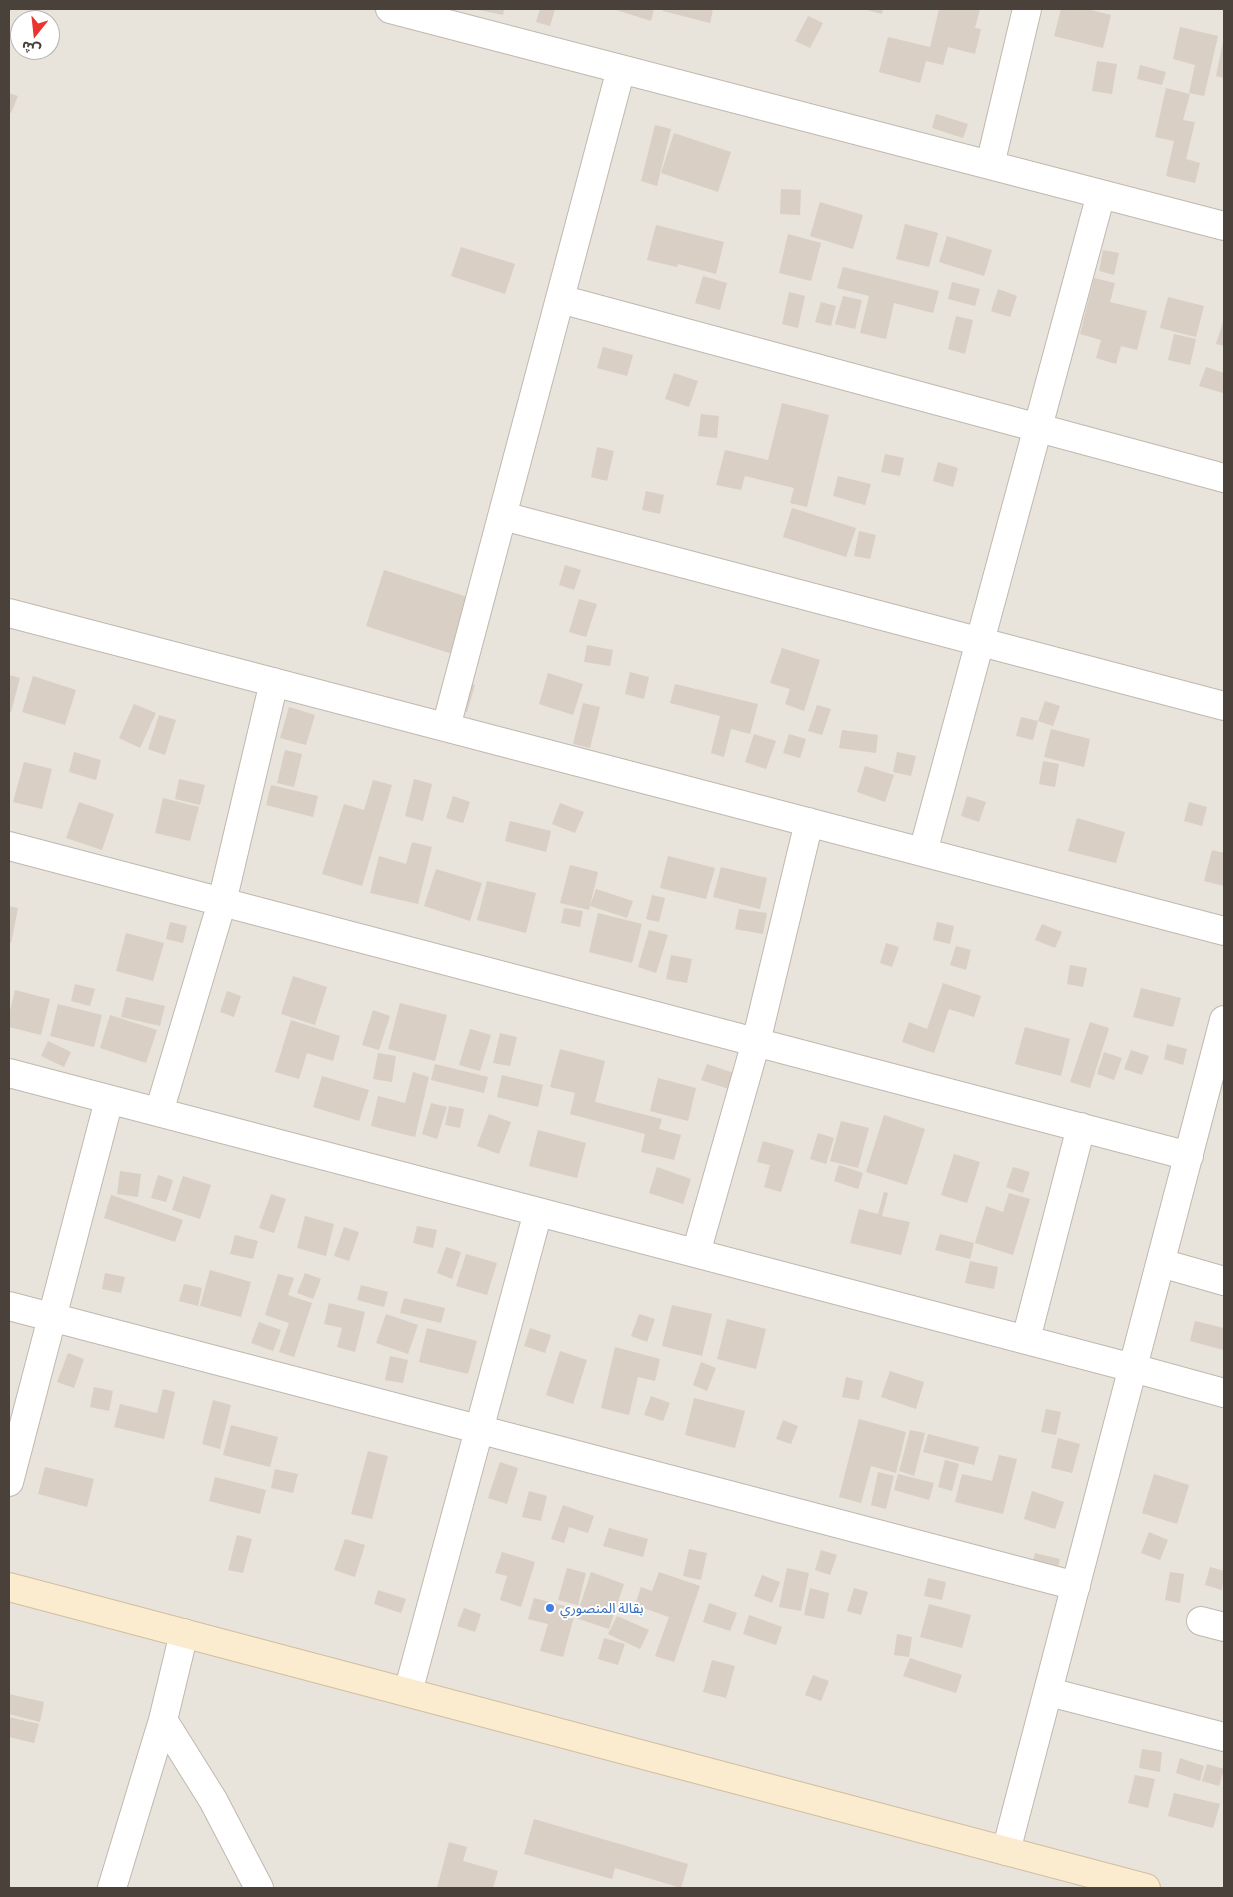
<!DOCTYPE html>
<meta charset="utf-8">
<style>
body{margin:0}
#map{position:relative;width:1233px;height:1897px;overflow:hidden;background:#f5f1ec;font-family:Commissioner,"Noto Sans Arabic",sans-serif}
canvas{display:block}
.frame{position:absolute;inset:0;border:10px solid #49413a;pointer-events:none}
.north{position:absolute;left:10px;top:10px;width:50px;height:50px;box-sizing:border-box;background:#fff;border:1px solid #b6b3b0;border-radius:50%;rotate:196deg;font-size:14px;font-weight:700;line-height:20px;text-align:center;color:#49413a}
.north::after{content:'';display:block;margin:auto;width:18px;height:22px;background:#ea352e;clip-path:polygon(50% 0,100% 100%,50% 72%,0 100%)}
</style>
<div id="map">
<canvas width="1233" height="1897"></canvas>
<div class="frame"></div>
<div class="north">ش</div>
</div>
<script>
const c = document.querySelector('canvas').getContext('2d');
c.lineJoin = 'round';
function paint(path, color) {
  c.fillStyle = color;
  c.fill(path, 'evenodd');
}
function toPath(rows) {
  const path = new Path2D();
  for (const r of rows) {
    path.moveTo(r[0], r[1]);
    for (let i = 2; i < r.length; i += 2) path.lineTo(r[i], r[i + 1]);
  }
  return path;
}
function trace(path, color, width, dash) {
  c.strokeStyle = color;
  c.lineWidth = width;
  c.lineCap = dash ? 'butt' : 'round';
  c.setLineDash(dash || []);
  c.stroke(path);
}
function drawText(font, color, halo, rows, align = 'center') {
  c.font = font + ' Commissioner,"Noto Sans Arabic",sans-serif';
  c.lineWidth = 4;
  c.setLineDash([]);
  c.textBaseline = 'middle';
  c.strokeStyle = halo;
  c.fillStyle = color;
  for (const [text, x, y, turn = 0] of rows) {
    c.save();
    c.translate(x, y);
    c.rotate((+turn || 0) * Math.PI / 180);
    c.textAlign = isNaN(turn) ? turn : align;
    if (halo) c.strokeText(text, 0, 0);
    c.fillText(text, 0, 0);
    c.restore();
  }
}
paint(toPath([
 [9,9,1224,9,1224,1888,9,1888],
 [20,20,50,20,50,50,20,50]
]), '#e8e3db');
paint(toPath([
 [474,9,504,9,503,15],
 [540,9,555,9,550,26,536,22],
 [613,9,654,9,651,21],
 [663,9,713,9,710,23,663,11],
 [863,9,883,9,882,14],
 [939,9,980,9,975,28,981,29,975,54,948,47,943,65,926,61,920,83,879,72,888,37,930,47],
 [1061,9,1087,9,1111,15,1103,48,1054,36],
 [808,16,823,23,810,48,795,41],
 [1180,27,1218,36,1204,96,1189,93,1195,65,1173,59],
 [1223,42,1224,42,1224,78,1216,76],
 [1097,61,1117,64,1112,94,1092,91],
 [1140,65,1166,72,1162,85,1137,79],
 [1166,88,1190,94,1183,120,1195,122,1186,159,1200,163,1195,183,1166,176,1174,141,1155,137],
 [9,93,18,96,11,113,9,112],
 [936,114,968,124,963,138,932,128],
 [655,125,671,129,657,186,641,181],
 [674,133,731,152,718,192,661,173],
 [781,189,801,190,800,215,780,214],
 [820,202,863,215,853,249,810,236],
 [905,224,938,233,929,267,896,259],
 [656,225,724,242,716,274,678,264,677,267,647,260],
 [788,234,821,243,811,281,779,273],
 [947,236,992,250,984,276,939,262],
 [461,247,515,264,505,294,451,276],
 [1103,250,1119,253,1114,275,1099,271],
 [843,267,939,291,933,313,894,303,886,339,860,333,869,296,837,288],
 [703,276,727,283,720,310,695,303],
 [1094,278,1115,283,1110,302,1147,311,1137,350,1121,346,1116,364,1096,358,1101,340,1080,334],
 [952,282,980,289,975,306,948,299],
 [998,289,1017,296,1010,317,991,311],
 [789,292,805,296,798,328,782,324],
 [843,296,862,300,855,329,835,324],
 [1168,297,1204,306,1196,337,1160,328],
 [821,302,836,306,831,326,815,322],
 [956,316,973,320,965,354,948,349],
 [1224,319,1224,346,1216,344],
 [1174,334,1196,339,1190,365,1168,360],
 [603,347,633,355,627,376,597,368],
 [1206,367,1224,373,1223,393,1199,386],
 [674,373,698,381,689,407,665,399],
 [782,403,829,415,807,507,790,503,794,488,745,476,741,490,716,485,725,450,768,460],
 [701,414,719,416,717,438,698,436],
 [597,447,614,451,607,481,591,477],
 [885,454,904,458,900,476,881,472],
 [938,462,958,468,953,487,933,481],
 [838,476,871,484,865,505,833,496],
 [646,491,664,495,660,514,642,510],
 [792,508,856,528,846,557,783,537],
 [859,531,876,535,870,559,854,556],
 [565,565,581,570,574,590,559,585],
 [384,570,492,605,474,661,366,626],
 [579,599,597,604,586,637,569,632],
 [587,645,613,650,610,666,584,662],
 [782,648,820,660,804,711,785,704,790,689,770,683],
 [630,672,649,677,644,699,625,694],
 [548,673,583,684,573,715,539,704],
 [9,675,20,678,11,712,9,712],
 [33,676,76,690,65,725,22,712],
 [457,680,475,685,467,712,450,707],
 [675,684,758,704,750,734,731,729,724,757,711,753,720,716,670,703],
 [1045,701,1060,706,1053,726,1038,721,1033,740,1016,736,1021,717,1038,721],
 [583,703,600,707,590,748,573,744],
 [134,704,156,713,140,748,119,738],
 [817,705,831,709,822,735,808,731],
 [289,707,315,715,306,745,280,738],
 [159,715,176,720,165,755,148,749],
 [1051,729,1090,739,1084,767,1044,757],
 [842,730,878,735,876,753,839,748],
 [754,734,776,741,766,769,745,762],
 [789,734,806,739,800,758,783,753],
 [285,750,302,754,294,787,277,783],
 [74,752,101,760,96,780,69,772],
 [897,752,916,756,911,776,893,772],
 [1043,761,1059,764,1055,787,1039,784],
 [24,762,52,769,42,809,13,802],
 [865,766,894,775,885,802,857,792],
 [179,779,205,785,200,805,175,799],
 [414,779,432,784,423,821,405,816],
 [373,780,392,785,362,886,322,874,344,804,364,810],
 [271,785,318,796,313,817,266,805],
 [453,796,470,802,463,823,446,818],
 [967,796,986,802,979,822,961,816],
 [163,798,199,807,190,841,155,833],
 [79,802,114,814,102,850,66,838],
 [1189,802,1207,807,1202,826,1184,821],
 [560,803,584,812,575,833,552,824],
 [1077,818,1125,832,1116,863,1068,851],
 [510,821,551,831,546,852,505,841],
 [412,842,432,847,418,904,370,893,379,856,406,864],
 [1212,850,1224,853,1224,886,1204,881],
 [668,856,715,868,706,899,660,888],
 [570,865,598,872,589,910,560,903],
 [721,867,767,878,760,909,713,897],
 [436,869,482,883,470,921,424,906],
 [487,881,536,893,526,933,477,920],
 [596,889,633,901,627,918,590,906],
 [652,895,665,898,659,922,646,919],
 [9,906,18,908,11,943,9,943],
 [564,908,583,911,580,927,561,923],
 [739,909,767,913,763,934,735,929],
 [598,913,642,924,632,963,589,952],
 [170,922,187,926,183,943,166,939],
 [937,922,954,926,950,944,933,940],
 [1042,924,1062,932,1055,948,1035,940],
 [649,930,668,935,656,973,638,967],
 [126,933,164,943,153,981,116,971],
 [886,943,899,947,892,967,880,963],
 [956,946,971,950,966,970,950,965],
 [671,955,692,959,687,983,666,979],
 [1070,965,1087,968,1083,987,1067,984],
 [293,976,327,987,315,1025,281,1014],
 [943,983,981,996,974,1017,949,1009,934,1053,902,1042,909,1022,927,1029],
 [75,984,95,989,90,1006,71,1001],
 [1141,988,1181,998,1173,1027,1133,1017],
 [15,990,50,999,41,1035,9,1027,9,1015],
 [227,991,241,996,234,1017,220,1012],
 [126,997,165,1006,160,1026,121,1017],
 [400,1003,447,1015,435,1061,388,1049],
 [58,1004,102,1015,94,1047,50,1036],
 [373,1010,390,1016,379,1050,362,1045],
 [110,1015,157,1030,146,1063,100,1048],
 [291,1020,340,1036,333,1061,307,1053,299,1079,275,1072],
 [1090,1022,1109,1028,1090,1088,1070,1082],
 [1025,1027,1070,1039,1061,1076,1015,1064],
 [470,1029,491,1035,480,1071,459,1065],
 [500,1033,517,1037,510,1066,493,1063],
 [48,1041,71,1052,64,1067,41,1056],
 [1167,1044,1187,1049,1183,1065,1164,1059],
 [560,1049,605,1061,595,1102,662,1119,659,1129,681,1135,674,1160,641,1152,645,1134,570,1114,575,1093,550,1087],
 [1131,1050,1149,1056,1142,1075,1124,1069],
 [1104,1052,1122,1058,1114,1080,1097,1074],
 [378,1053,396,1056,392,1082,373,1079],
 [435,1064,488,1077,484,1093,431,1080],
 [707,1064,737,1074,732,1090,701,1080],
 [413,1072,429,1077,415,1137,371,1126,378,1096,405,1103],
 [502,1075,543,1085,538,1107,497,1097],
 [322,1076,369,1090,359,1121,313,1107],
 [658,1078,696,1088,688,1121,650,1111],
 [431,1103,447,1107,437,1139,422,1134],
 [449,1106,464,1109,460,1128,445,1125],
 [489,1114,511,1122,499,1154,477,1146],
 [884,1115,925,1129,907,1185,866,1172],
 [841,1121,869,1128,858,1168,830,1161],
 [538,1130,586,1143,577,1178,529,1166],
 [818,1133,834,1138,826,1164,810,1159],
 [763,1141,794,1150,781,1192,764,1187,770,1165,757,1162],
 [954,1154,980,1162,967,1203,941,1195],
 [839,1165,863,1173,858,1189,834,1181],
 [657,1167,691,1179,683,1204,649,1193],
 [1013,1167,1030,1172,1023,1193,1006,1187],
 [120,1171,141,1174,138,1197,117,1194],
 [158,1175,173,1180,166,1202,151,1198],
 [183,1176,211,1185,200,1219,172,1210],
 [884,1192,888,1193,882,1216,910,1222,901,1255,850,1243,859,1209,878,1214],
 [1009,1193,1030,1199,1013,1255,975,1243,986,1206,1003,1212],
 [271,1194,286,1199,274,1233,259,1228],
 [111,1195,183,1220,175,1242,104,1218],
 [305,1216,334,1224,326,1256,297,1248],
 [417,1226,437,1230,433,1248,413,1243],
 [344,1227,359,1232,349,1261,334,1256],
 [940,1234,974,1243,970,1259,935,1250],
 [235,1235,258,1241,253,1259,230,1254],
 [446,1247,461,1252,452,1279,437,1273],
 [466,1254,497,1263,487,1295,456,1286],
 [970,1261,998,1267,994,1289,965,1283],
 [210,1270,251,1282,241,1317,200,1306],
 [105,1273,125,1277,121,1293,102,1289],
 [305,1273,321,1279,313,1299,297,1293],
 [278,1274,294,1278,288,1295,312,1303,294,1357,279,1352,289,1323,265,1315],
 [184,1284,202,1288,198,1306,179,1301],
 [361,1285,388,1292,384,1307,357,1300],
 [404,1298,445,1308,441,1323,400,1313],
 [329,1303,365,1312,355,1352,337,1347,342,1328,324,1324],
 [672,1305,712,1314,702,1356,662,1346],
 [386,1314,418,1325,408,1354,376,1343],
 [639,1314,655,1319,647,1342,631,1336],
 [727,1319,766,1329,756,1369,717,1359],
 [1195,1321,1224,1328,1224,1350,1190,1341],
 [259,1322,281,1330,273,1351,251,1343],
 [427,1328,477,1341,468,1374,419,1362],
 [530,1328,551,1335,545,1353,524,1346],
 [615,1347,660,1359,655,1381,638,1377,629,1415,601,1408],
 [560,1351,587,1360,573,1404,546,1395],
 [68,1353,84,1359,74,1388,57,1382],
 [390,1356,408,1360,403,1383,385,1380],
 [701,1362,716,1368,707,1391,693,1385],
 [890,1371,924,1382,916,1409,881,1397],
 [846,1377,863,1381,859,1400,842,1397],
 [94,1387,113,1391,109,1411,90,1407],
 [163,1389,175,1392,164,1439,114,1427,120,1404,157,1413],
 [651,1396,670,1403,663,1421,644,1415],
 [694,1398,745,1411,735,1448,685,1435],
 [213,1400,231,1405,220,1449,202,1444],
 [1046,1409,1061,1412,1056,1435,1041,1432],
 [859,1419,906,1432,896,1473,871,1466,861,1503,839,1497],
 [783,1420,798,1426,791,1444,776,1439],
 [231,1425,278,1437,270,1467,223,1455],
 [910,1430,925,1433,914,1476,899,1471],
 [928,1434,979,1447,974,1465,923,1452],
 [1058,1438,1080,1444,1072,1473,1051,1468],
 [368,1451,388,1456,372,1519,351,1514],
 [999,1455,1017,1459,1003,1514,955,1502,962,1474,992,1481],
 [945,1460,959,1464,952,1491,938,1487],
 [500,1462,518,1468,507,1504,488,1498],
 [45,1467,94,1479,87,1507,38,1494],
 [275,1469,298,1474,293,1493,271,1488],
 [878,1472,894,1476,886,1509,871,1505],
 [898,1474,934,1483,929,1500,894,1490],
 [1154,1474,1189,1485,1177,1524,1142,1513],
 [215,1477,266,1490,260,1514,209,1501],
 [529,1491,547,1496,541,1521,522,1517],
 [1032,1491,1064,1502,1055,1529,1024,1519],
 [563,1505,594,1516,588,1533,569,1527,564,1543,551,1539],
 [609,1528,648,1539,643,1557,603,1546],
 [1149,1532,1168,1540,1160,1560,1141,1553],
 [237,1535,252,1539,243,1573,228,1570],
 [345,1539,365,1545,355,1577,334,1570],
 [689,1549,707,1553,701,1580,683,1576],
 [821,1550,837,1555,830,1575,815,1570],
 [502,1552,535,1562,521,1607,500,1600,507,1576,495,1573],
 [1035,1553,1060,1559,1056,1578,1030,1572],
 [1210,1567,1224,1571,1222,1590,1205,1585],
 [567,1568,586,1573,578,1605,558,1600],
 [787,1568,809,1573,801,1611,779,1607],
 [591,1572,624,1584,609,1629,576,1618],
 [659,1572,700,1586,674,1662,655,1656,669,1617,635,1605,641,1587,652,1591],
 [1170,1572,1184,1574,1180,1603,1165,1600],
 [762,1575,780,1582,772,1603,754,1596],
 [928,1578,946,1582,942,1600,924,1596],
 [810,1588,829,1593,824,1619,804,1615],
 [854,1588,868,1592,861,1615,847,1611],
 [378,1590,406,1599,401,1613,374,1604],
 [534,1598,576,1609,563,1657,540,1651,548,1624,528,1619],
 [709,1603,737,1613,730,1631,703,1622],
 [929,1604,971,1615,962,1648,920,1637],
 [464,1608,481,1614,475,1632,457,1626],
 [749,1615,782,1627,776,1645,743,1634],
 [617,1616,649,1630,640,1649,608,1634],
 [897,1634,912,1637,909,1657,894,1655],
 [604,1638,625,1644,618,1665,598,1659],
 [910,1658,962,1675,956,1693,903,1676],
 [712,1660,735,1666,726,1698,703,1692],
 [813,1675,829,1681,821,1701,805,1695],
 [9,1694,44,1702,40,1722,9,1714],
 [9,1717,39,1724,34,1743,9,1737],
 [1142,1749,1162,1752,1160,1772,1139,1768],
 [1180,1758,1204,1766,1200,1781,1176,1773],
 [1207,1764,1224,1769,1219,1786,1202,1781],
 [1135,1775,1155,1779,1148,1808,1128,1803],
 [1174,1793,1220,1804,1213,1828,1168,1816],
 [534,1819,688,1864,681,1888,615,1868,612,1879,524,1854],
 [449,1842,467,1847,463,1861,498,1871,493,1888,437,1888]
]), '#d9cfc5');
const street = toPath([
 [390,9,1224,226],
 [990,165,1027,9],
 [560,299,1224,478],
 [503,516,1224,706],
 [9,613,1224,931],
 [446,727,621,69],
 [9,846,1189,1156],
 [923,852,1101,194],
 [9,1073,1133,1368,1224,1393],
 [159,1112,222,902,274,682],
 [696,1253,756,1042,809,822],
 [1161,1263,1224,1281],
 [9,1306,1076,1586],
 [1026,1339,1081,1127],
 [9,1482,109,1100],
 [1201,1621,1224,1627],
 [408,1692,538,1212],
 [1049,1692,1224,1737],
 [163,1720,213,1800,259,1888],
 [1006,1851,1224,1020],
 [112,1888,163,1720,184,1633]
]);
const secondary = toPath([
 [9,1587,1146,1888]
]);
trace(street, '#c0b8af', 30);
trace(secondary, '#d1be9f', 30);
trace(street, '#fff', 28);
trace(secondary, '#fbecd0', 28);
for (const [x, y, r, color] of [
 [550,1608,5,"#3f7fe0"]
]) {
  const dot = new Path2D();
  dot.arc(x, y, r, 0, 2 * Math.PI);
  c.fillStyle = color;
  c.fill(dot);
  trace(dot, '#fff', 2);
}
drawText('14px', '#366cbe', '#fff', [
 ["بقالة المنصوري",560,1608]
], 'left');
</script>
